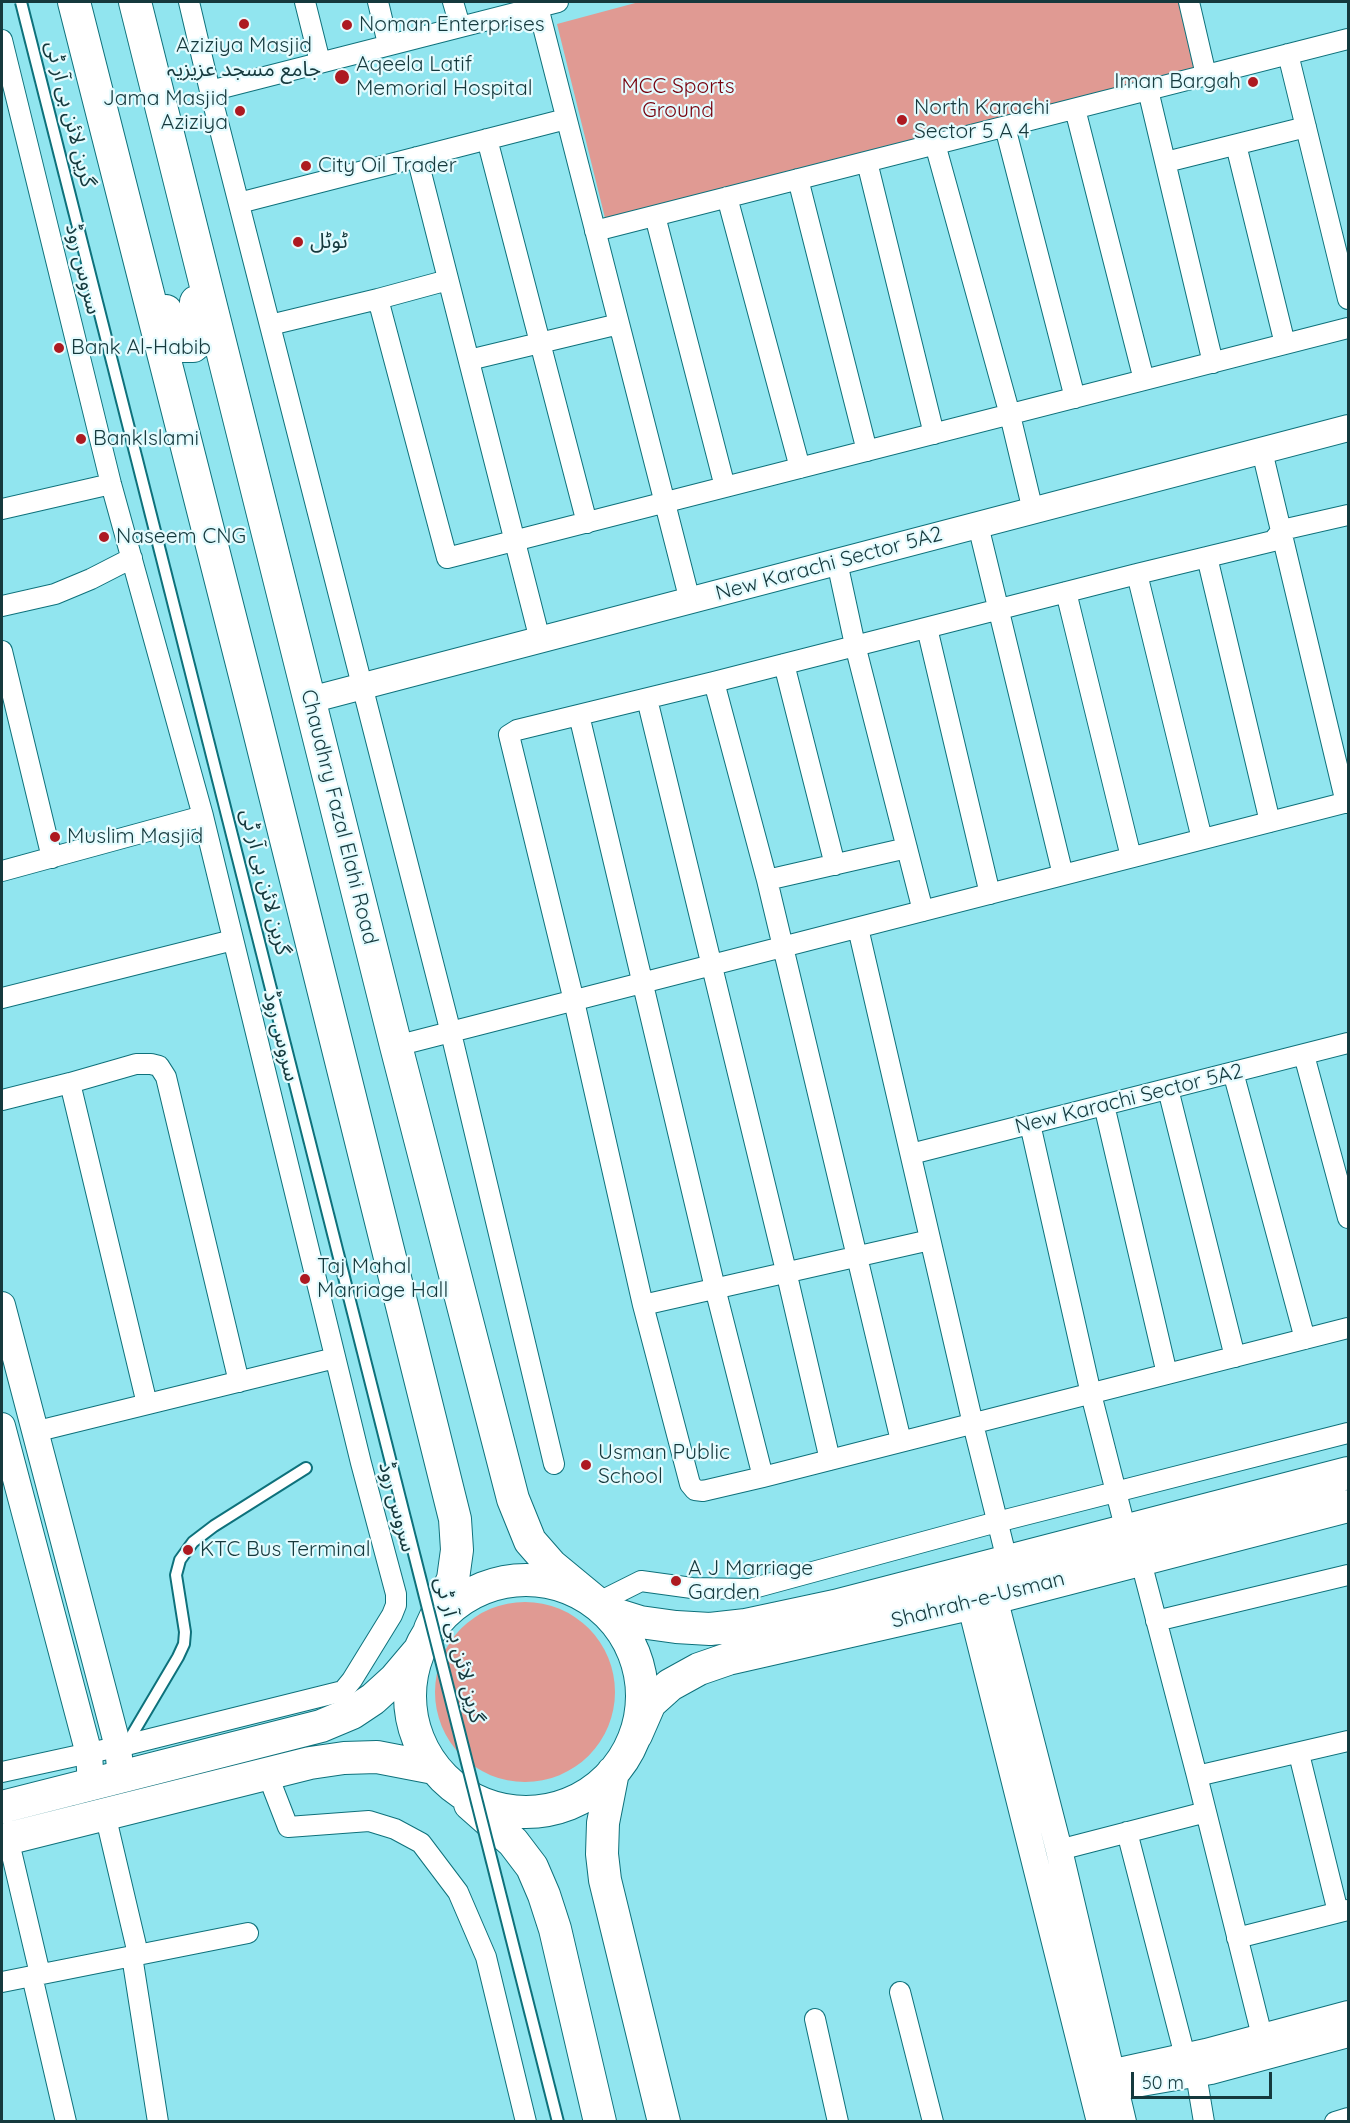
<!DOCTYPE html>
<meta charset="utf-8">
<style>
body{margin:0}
#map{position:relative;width:1350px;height:2123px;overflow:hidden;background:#91e5ef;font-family:Quicksand,sans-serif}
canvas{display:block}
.frame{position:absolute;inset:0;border:3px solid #15393d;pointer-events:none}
.scale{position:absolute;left:1131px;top:2072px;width:141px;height:27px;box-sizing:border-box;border:3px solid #15393d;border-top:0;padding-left:8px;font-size:18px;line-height:21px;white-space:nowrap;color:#15393d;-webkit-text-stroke:4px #e4fbfe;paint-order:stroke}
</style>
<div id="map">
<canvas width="1350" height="2123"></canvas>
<div class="frame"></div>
<div class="scale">50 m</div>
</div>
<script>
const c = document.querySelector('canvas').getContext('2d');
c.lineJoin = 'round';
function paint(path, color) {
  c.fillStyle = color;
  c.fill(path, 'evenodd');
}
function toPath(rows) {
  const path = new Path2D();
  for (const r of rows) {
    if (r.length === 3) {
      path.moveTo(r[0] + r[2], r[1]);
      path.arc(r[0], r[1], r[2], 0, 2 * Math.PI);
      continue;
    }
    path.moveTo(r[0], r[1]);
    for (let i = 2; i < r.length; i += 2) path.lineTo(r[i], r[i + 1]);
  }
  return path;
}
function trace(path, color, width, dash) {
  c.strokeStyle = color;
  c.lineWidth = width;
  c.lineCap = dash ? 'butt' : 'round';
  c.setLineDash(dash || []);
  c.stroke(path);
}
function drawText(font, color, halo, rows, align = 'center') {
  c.font = font + ' Quicksand,"Noto Sans Arabic",sans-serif';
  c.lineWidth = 4.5;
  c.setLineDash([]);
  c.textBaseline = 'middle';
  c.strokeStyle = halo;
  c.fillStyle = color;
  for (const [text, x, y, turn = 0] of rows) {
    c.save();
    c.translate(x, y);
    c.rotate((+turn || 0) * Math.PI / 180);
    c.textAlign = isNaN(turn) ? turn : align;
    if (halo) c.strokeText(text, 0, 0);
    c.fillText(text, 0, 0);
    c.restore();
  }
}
paint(toPath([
 [639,2,1182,2,1199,70,605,218,557,24],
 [525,1692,90]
]), '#e09a93');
const service = toPath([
 [126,1745,178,1657,184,1644,185,1632,176,1575,180,1560,193,1542,214,1526,306,1468]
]);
const minor = toPath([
 [189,2,210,91,451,1033,554,1464],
 [305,2,320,62],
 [378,2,388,44],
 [453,2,460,26],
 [1189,2,1206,75],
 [538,7,690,601],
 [2,40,111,484,203,816,361,1463,396,1594,396,1605,392,1615,352,1680,343,1691,126,1745,2,1772],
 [1288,54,1348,299],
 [1148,90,1213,363],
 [210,91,558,2],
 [1075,109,1144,380],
 [1005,127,1075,398],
 [487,139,587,523],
 [935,144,1010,415,1033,511],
 [1236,145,1285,344],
 [417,157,540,640],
 [867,162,934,434],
 [1166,162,1306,127],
 [798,179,867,451],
 [727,197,800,468],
 [239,203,566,119],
 [655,216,725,487],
 [595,231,1348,39],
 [378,299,448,280],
 [270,325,378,299,447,558,1348,328],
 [469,360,619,324],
 [1262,451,1346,803],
 [2,509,111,484],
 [1348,515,1282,530,1273,541,1137,574,714,682,517,730,509,735,574,1001,643,1305,690,1484,695,1490,703,1491,763,1477,1348,1328],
 [978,525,1063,875],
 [1207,557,1270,822],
 [837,562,855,645,923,911],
 [1137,574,1202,839],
 [1066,592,1131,857],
 [2,606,55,594,91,579,132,558],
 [927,628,990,894],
 [2,651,52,858],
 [784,664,835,865],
 [714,682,767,880,901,1441],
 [647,699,786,1271,830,1460],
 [579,715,715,1288,763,1477],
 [2,871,203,816],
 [767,880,907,848],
 [858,928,973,1424,1007,1560],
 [2,998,233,940],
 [396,1046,1348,802],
 [1304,1055,1348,1218],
 [1233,1072,1305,1339],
 [70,1083,147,1404],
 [1168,1089,1235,1357],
 [2,1100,70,1083,136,1064,151,1064,159,1066,166,1077,239,1382],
 [1104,1105,1167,1374],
 [1030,1124,1091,1394,1126,1531],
 [911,1154,1348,1043],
 [643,1305,930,1240],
 [34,1432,335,1358],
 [1140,1558,1197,1776],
 [597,1603,641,1581,692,1588,750,1589,997,1522,1348,1433],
 [1156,1621,1348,1575],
 [1299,1754,1338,1912],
 [267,1773,288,1827,369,1821,395,1829,421,1843,458,1892,486,1957,526,2122],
 [105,1814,138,1954],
 [1127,1832,1185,2056],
 [8,1838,40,1974],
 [1059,1850,1206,1812],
 [1237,1938,1348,1910],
 [132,1956,158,2122],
 [32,1976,66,2122],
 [2,1982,248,1933],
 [900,1992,933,2122],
 [815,2019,838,2122],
 [1262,2036,1197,1776,1348,1741],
 [1196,2074,1204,2122],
 [1335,2122,1348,2118]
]);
const tertiary = toPath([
 [310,700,1348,428],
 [2,1305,118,1747,121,1778],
 [2,1426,89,1754,91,1785],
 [989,1578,1059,1850,1123,2122],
 [966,1586,1100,2122],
 [1096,2076,1206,2052,1348,2014],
 [1130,2085,1211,2071,1348,2034]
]);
const primary = toPath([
 [74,2,255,715,455,1519,457,1550,453,1579,430,1629],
 [135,2,396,1046,513,1499,530,1541,551,1565,597,1603],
 [166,311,175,341,183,346,193,346,200,340,203,331,196,302],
 [526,1696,116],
 [608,1612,640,1622,676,1627,710,1629,746,1625,835,1606,1348,1473],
 [636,1735,650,1703,670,1685,699,1669,728,1659,970,1604,1348,1506],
 [613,1772,603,1823,602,1854,605,1880,664,2122],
 [470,1804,513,1842,532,1867,544,1895,555,1929,600,2122],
 [2,1807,321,1726,352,1713,373,1699,395,1679,417,1653],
 [2,1840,310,1763,344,1758,377,1757,434,1768]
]);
trace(service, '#0e717b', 14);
trace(minor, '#0e717b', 22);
trace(tertiary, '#0e717b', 28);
trace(primary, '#0e717b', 34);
trace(service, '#fff', 10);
trace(minor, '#fff', 20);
trace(tertiary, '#fff', 26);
trace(primary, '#fff', 32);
const serviceBridge = toPath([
 [21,2,558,2122]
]);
trace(serviceBridge, '#0e717b', 14, []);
trace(serviceBridge, '#fff', 10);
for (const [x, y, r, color] of [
 [244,24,6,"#ad1a21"],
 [347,25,6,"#ad1a21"],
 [342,77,8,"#ad1a21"],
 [1253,82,6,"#ad1a21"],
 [240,111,6,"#ad1a21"],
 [902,120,6,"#ad1a21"],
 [306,166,6,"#ad1a21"],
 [298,242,6,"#ad1a21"],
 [59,348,6,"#ad1a21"],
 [81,439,6,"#ad1a21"],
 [104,537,6,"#ad1a21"],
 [55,837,6,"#ad1a21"],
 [305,1279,6,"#ad1a21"],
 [586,1465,6,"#ad1a21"],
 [188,1550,6,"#ad1a21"],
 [676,1581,6,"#ad1a21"]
]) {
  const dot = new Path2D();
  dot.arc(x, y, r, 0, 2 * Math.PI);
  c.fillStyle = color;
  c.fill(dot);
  trace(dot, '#e4fbfe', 2);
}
drawText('21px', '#15393d', '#e4fbfe', [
 ["Noman Enterprises",359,25],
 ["Aziziya Masjid",244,46,"center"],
 ["جامع مسجد عزیزیہ",244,70,"center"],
 ["Aqeela Latif",356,65],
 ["Memorial Hospital",356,89],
 ["Iman Bargah",1241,82,"right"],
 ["Jama Masjid",228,99,"right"],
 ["Aziziya",228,123,"right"],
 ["North Karachi",914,108],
 ["Sector 5 A 4",914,132],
 ["City Oil Trader",318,166],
 ["ٹوٹل",310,242],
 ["Bank Al-Habib",71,348],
 ["BankIslami",93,439],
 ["Naseem CNG",116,537],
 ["Muslim Masjid",67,837],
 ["Taj Mahal",317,1267],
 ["Marriage Hall",317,1291],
 ["Usman Public",598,1453],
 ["School",598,1477],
 ["KTC Bus Terminal",200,1550],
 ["A J Marriage",688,1569],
 ["Garden",688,1593]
], 'left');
drawText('21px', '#76010d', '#e4fbfe', [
 ["MCC Sports",678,87],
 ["Ground",678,111]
]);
drawText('21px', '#15393d', '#e4fbfe', [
 ["گرین لائن بی آر ٹی",70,114,76],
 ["سروس روڈ",83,269,76],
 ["New Karachi Sector 5A2",829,564,-15],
 ["Chaudhry Fazal Elahi Road",339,817,76],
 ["گرین لائن بی آر ٹی",265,882,76],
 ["سروس روڈ",281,1036,76],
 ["New Karachi Sector 5A2",1129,1099,-14],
 ["سروس روڈ",397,1507,75],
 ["Shahrah-e-Usman",978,1600,-14],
 ["گرین لائن بی آر ٹی",459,1650,76]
]);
</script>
